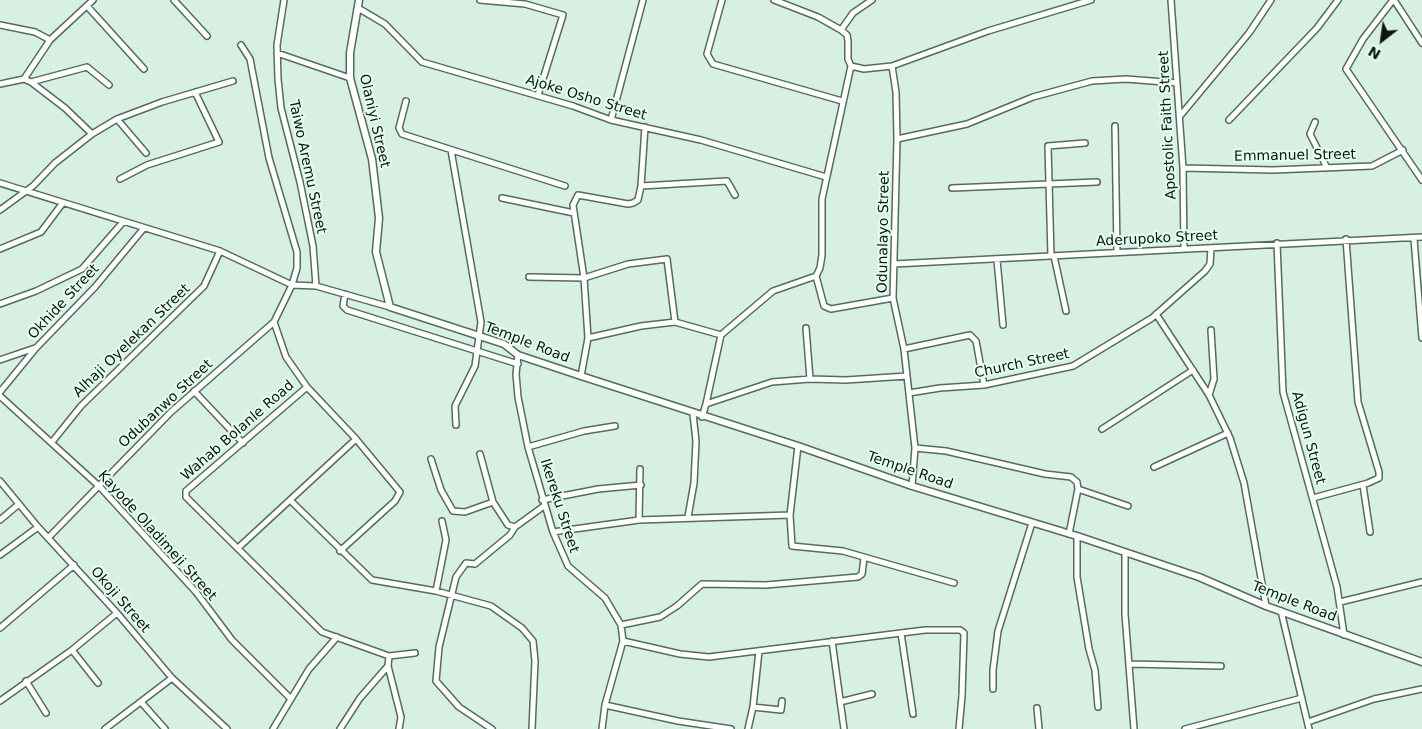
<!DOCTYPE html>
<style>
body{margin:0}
#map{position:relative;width:1422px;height:729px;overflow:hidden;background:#d7f0e2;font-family:"DejaVu Sans",sans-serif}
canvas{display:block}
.north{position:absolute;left:1357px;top:15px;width:50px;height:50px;-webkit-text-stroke:4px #e5fdef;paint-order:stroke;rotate:210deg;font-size:14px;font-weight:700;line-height:20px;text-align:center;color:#0e1612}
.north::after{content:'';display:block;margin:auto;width:18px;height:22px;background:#0e1612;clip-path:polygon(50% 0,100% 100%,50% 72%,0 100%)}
</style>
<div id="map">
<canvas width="1422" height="729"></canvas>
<div class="north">N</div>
</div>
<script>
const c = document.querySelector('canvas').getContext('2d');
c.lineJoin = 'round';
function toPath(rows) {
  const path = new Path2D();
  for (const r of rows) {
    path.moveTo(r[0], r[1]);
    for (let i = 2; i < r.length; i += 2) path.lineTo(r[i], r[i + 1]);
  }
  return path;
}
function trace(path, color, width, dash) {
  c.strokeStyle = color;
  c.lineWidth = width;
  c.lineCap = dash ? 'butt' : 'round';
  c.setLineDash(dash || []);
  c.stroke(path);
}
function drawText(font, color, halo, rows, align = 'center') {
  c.font = font + ' "DejaVu Sans",sans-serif';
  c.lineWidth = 4;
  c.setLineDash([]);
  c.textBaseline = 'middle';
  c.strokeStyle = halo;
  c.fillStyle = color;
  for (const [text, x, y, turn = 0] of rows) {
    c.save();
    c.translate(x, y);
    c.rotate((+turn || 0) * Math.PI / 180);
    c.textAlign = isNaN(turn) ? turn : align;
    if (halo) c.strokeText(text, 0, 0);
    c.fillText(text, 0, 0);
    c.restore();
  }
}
const minor = toPath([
 [174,0,207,36],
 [284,0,277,45,278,79,281,108,300,182,313,246,316,286],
 [480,0,525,4,563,15,538,95],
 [722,0,707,54,713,64,842,101],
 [774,0,818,17,841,30,847,35,848,41,848,59,851,66,822,199,822,255,820,268,816,276,824,306,831,309,893,298],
 [1171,0,1183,168,1184,249],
 [1393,0,1363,39,1346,69,1422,180],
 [1394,0,1422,43],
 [87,6,144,69],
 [358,8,385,24,422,62,573,106,611,120,701,140,826,177],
 [0,25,35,32,50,40],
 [841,30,853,13,872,0],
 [277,53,350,78],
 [851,66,864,69,892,66,988,31,1091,0],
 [892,66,896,92,897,139,893,298,904,349,915,448,912,486],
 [24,79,31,82,65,108,92,134],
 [31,82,87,67,109,85],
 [0,84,24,79,50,40,93,0],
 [406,101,399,128,402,134,565,186],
 [1180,116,1249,33,1271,0],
 [117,119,146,153],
 [611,120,643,0],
 [1229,120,1317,28,1338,0],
 [1315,122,1310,134,1327,168],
 [1115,126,1117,251],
 [897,139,967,124,1033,97,1092,81,1126,79,1177,83],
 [451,150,481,322,475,366,455,406,456,425],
 [1183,168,1273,170,1372,166,1403,150],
 [120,179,147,165,219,142,195,92],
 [0,183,220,251,292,285,316,286,390,307],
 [641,186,727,181,735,195],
 [952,188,1097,182],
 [502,198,574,213],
 [0,210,33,186,55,163,92,134,117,119,162,102,233,81],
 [1414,239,1422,338],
 [1277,243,1283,392,1337,587,1344,635],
 [0,249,41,232,62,204],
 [1051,256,1048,146,1085,143],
 [1054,256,1066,311],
 [997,260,1003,325],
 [894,264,1422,237],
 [529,277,584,278,628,264,667,259,675,322],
 [345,294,343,306,347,310,518,364],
 [0,304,36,291,82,269,123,222],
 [1156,314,1209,395,1230,438,1244,483,1266,606],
 [274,322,286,357,307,387,356,439,400,492,395,501,340,551],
 [806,328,810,379],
 [588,338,641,326,675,322,721,335],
 [904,349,970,335,976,341,984,385],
 [518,355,516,374,518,397,528,447,553,532,568,566,605,598,621,625,623,641,605,705,602,729],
 [0,360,35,348],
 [581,376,588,338,584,278,573,205,578,195,628,204,633,203,638,200,641,186,645,127],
 [307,387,186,491,186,497,322,632,389,656,415,653],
 [194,391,243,443],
 [0,392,36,348,95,287,144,228],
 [909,393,940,388,984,385,1073,366,1152,318,1205,271,1210,264,1211,248],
 [1209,395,1214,379,1211,330],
 [0,396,100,487,196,592,232,640,290,698],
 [706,404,721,335,773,291,816,276],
 [702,417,706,404,772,382,810,379,846,380,907,376],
 [1102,429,1193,370],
 [52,442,81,406,204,286,220,251],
 [798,446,790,515,792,546,843,551,954,583],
 [528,447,584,431,615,426],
 [915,448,946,451,1045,474,1071,477,1077,482,1078,489,1069,534],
 [480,454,493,502,508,525,515,527,544,506],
 [431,459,441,490,453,511,465,512,493,502],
 [1154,467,1228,433],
 [0,481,38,527,117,613,172,678,227,729],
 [1363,485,1370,532],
 [1078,489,1128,506],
 [1313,498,1368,483,1379,478,1379,472,1358,402,1346,239],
 [290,500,372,580,436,591,491,606,522,628,533,641,535,661,532,729],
 [542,500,598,489,641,485],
 [688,517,694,483,696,441,693,414],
 [0,520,19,504],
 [639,520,640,469],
 [553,532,639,520,790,515],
 [1077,536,1077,577,1089,649,1095,670,1098,707],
 [49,537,171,412,274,322,292,285,297,268,297,252,269,158,250,59,241,45],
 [238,548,356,439],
 [1125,553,1125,614,1134,729],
 [0,555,38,527],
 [436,591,446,540,442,521],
 [1340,602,1422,582],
 [1281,611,1309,729],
 [621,625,660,617,677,606,702,584,766,585,858,577,862,574,864,558],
 [0,628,74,565],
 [901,633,913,714],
 [623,641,680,654,709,657,925,630,960,630,964,633,962,696,959,729],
 [832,641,844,729],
 [72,650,98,683],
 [389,656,388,666,401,717,399,729],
 [1130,664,1221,666],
 [26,681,46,713],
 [993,689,993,670,998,631,1032,523],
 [0,701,72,650,117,613],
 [141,702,165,729],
 [840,702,872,694],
 [605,705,678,721,731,729],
 [753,707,781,710,782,701],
 [1037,708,1039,729],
 [1308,722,1374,699,1422,689],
 [105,729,172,678],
 [273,729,309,669,337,637],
 [340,729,360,698,388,666],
 [492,729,459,707,436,681,439,647,456,577,466,563,475,564,510,535,515,527],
 [748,729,753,707,759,651],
 [1185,729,1302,698]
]);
const tertiary = toPath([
 [359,0,350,53,350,78,372,159,379,218,376,252,390,307,504,344,518,355,581,376,798,446,912,486,1077,536,1199,577,1266,606,1422,662]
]);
trace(minor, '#556b5f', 8);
trace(tertiary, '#556b5f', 9);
trace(minor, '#fff', 5);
trace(tertiary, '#fff', 6);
drawText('14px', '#0e1612', '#e5fdef', [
 ["Ajoke Osho Street",586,98,17],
 ["Olaniyi Street",374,121,77],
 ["Apostolic Faith Street",1168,125,-93],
 ["Emmanuel Street",1295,156,-1],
 ["Taiwo Aremu Street",307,167,78],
 ["Odunalayo Street",884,232,-89],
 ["Aderupoko Street",1157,239,-3],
 ["Okhide Street",64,302,-47],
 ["Alhaji Oyelekan Street",132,341,-44],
 ["Temple Road",527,343,21],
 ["Church Street",1022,364,-12],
 ["Odubanwo Street",166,404,-43],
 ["Wahab Bolanle Road",238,431,-41],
 ["Adigun Street",1308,438,75],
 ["Temple Road",910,471,19],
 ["Ikereku Street",559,506,72],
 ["Kayode Oladimeji Street",157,536,48],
 ["Okoji Street",120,600,49],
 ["Temple Road",1294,602,21]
]);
</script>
